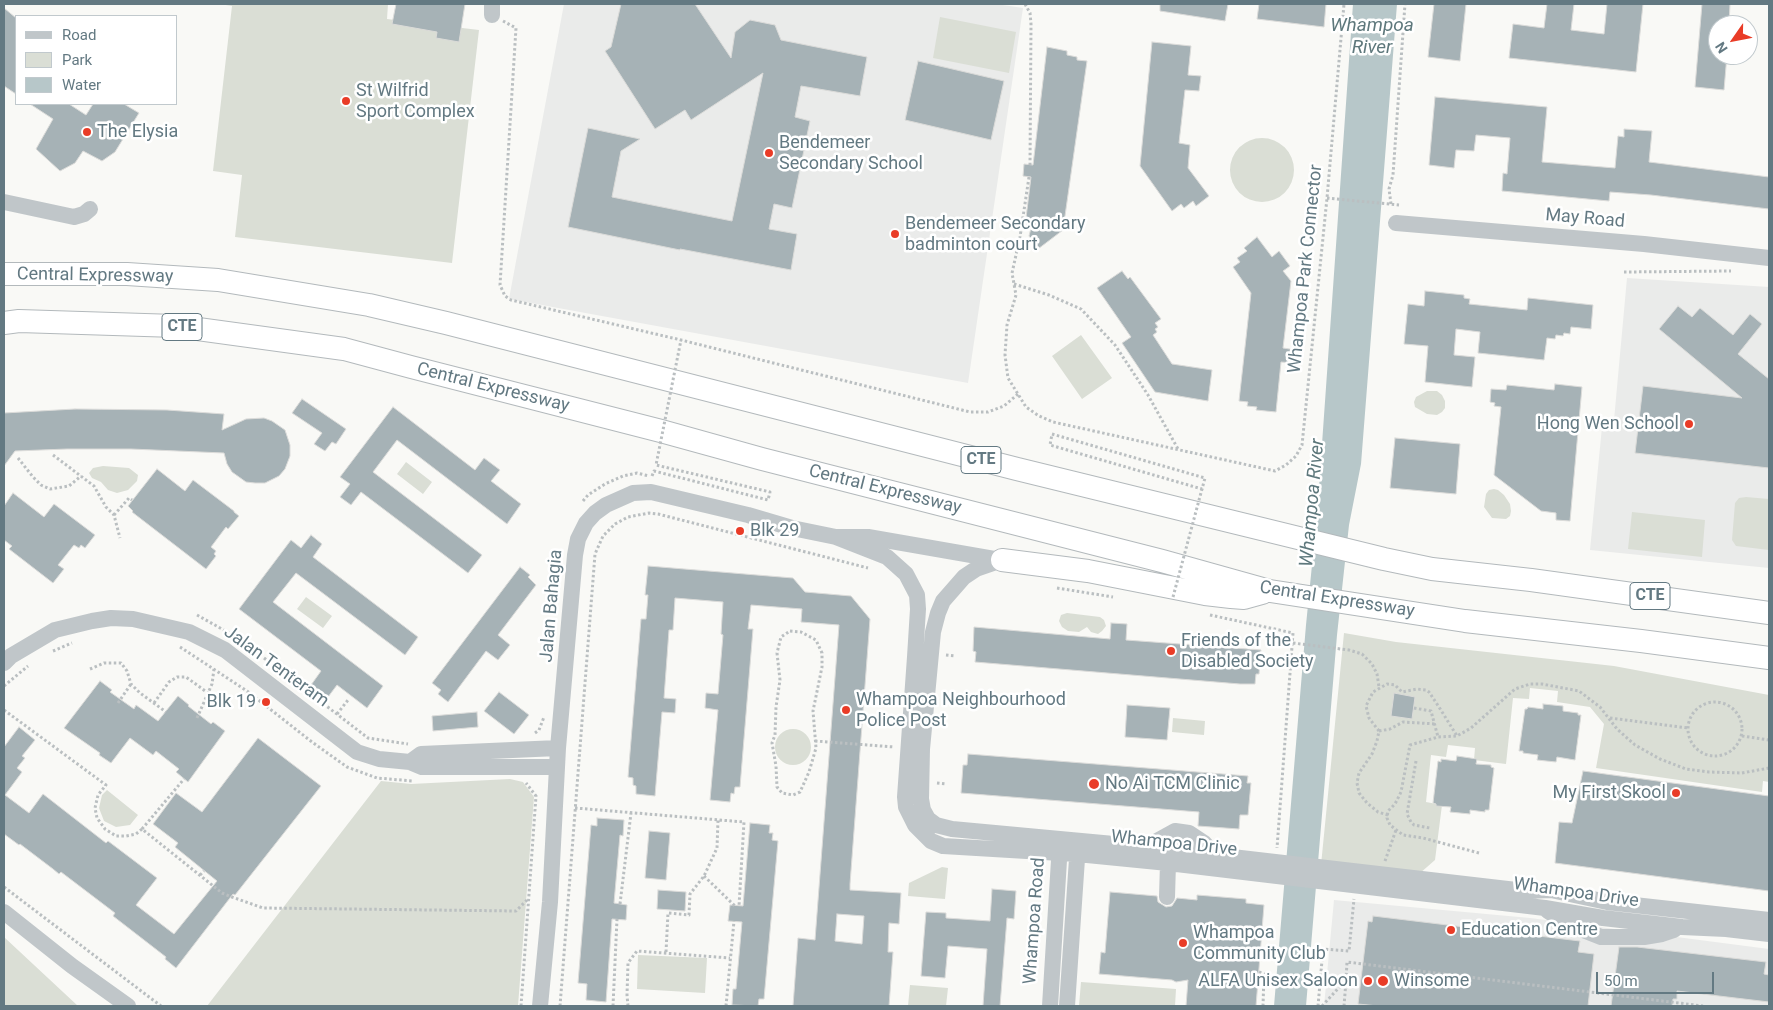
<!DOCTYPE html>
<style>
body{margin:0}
#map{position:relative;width:1773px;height:1010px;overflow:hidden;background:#f9f9f6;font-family:Roboto,sans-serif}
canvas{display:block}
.frame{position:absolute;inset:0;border:5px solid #637982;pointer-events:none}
.legend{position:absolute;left:15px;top:15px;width:162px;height:90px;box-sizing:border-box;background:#fff;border:1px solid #c1c9cd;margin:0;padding:6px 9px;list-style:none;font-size:15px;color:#637982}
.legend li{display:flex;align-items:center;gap:10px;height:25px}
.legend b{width:25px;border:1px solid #c1c9cd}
.north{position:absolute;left:1708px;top:15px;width:50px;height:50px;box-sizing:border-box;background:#fff;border:1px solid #c1c9cd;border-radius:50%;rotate:237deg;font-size:14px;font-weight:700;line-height:20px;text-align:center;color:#637982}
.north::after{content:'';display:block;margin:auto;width:18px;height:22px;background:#e93c27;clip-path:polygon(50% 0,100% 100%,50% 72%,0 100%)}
.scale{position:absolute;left:1596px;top:972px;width:118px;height:22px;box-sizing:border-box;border:2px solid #637982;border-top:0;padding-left:6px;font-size:15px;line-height:18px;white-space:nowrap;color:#637982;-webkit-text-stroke:4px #fff;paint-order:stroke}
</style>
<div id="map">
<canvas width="1773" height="1010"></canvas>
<div class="frame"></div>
<ul class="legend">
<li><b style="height:6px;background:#c0c6c9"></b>Road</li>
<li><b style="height:14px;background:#daded5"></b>Park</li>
<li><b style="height:14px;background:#b7c7c9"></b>Water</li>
</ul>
<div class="north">N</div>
<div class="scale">50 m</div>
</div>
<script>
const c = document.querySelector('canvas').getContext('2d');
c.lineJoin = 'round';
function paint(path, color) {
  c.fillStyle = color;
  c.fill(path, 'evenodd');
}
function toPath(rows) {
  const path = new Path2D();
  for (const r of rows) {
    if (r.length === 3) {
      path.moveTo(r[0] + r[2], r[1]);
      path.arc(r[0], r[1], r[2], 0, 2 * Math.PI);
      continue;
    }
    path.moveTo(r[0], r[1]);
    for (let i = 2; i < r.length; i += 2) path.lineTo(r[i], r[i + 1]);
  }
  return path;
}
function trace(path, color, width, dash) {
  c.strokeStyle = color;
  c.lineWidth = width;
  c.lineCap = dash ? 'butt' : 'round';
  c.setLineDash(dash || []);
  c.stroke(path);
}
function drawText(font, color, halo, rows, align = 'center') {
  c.font = font + ' Roboto,sans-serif';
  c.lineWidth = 5;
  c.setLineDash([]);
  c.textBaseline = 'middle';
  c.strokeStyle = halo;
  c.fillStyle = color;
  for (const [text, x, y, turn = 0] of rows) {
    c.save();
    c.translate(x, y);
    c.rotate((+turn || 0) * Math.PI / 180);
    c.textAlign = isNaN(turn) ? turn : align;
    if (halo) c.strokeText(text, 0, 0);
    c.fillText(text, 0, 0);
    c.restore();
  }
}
paint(toPath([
 [564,4,996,4,1023,8,968,383,509,299],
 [1627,278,1769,287,1769,568,1590,550,1602,427,1614,420],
 [1334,900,1530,918,1769,949,1769,1006,1324,1006]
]), '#eaebea');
paint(toPath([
 [219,4,388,4,387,19,479,30,452,263,235,237,242,175,213,171,232,6],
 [940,17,1016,32,1009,73,933,58],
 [1262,170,32],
 [1081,335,1112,378,1082,399,1052,356],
 [1427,391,1437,391,1442,395,1445,401,1445,408,1442,412,1437,415,1427,414,1415,407,1414,402,1416,397],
 [406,462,432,482,423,494,397,474],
 [103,466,129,468,138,475,137,481,128,490,117,493,108,490,101,482,92,478,89,473,93,468],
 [1494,489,1498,490,1504,495,1510,504,1511,511,1510,516,1506,519,1492,518,1484,507,1486,494,1489,490],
 [1746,497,1769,499,1769,550,1736,546,1732,540,1735,503,1739,498],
 [1632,512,1705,520,1702,557,1628,549],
 [306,597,332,616,323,628,297,609],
 [1067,613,1100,617,1104,620,1106,626,1102,631,1098,634,1091,632,1087,627,1079,632,1068,631,1062,627,1059,621,1061,615],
 [1344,633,1396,642,1614,666,1769,695,1769,782,1763,781,1762,792,1596,768,1604,724,1590,707,1557,702,1558,691,1530,688,1529,699,1513,698,1506,764,1474,760,1475,748,1448,745,1446,757,1431,755,1426,802,1442,805,1435,860,1419,874,1321,865],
 [1173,718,1205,721,1204,735,1172,732],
 [793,747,18],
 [510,779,523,782,534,797,518,1006,207,1006,381,781,411,784],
 [107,790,138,815,130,825,116,827,104,821,99,808,102,795],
 [942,867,948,868,945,899,908,896,909,883],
 [4,937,78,1006,4,1006],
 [638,955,707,958,705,993,637,989],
 [1081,982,1176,989,1175,1006,1079,1006],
 [910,985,948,988,946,1006,908,1006]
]), '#daded5');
paint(toPath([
 [1353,4,1397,4,1361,464,1349,525,1337,635,1306,1006,1274,1006,1306,625,1317,515]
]), '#b7c7c9');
const building = toPath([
 [396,4,465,4,459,42,436,38,437,32,392,24,396,4],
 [621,4,695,4,731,58,735,32,750,20,775,25,781,40,867,57,860,96,801,86,795,117,810,121,792,208,774,204,769,229,797,234,791,270,680,249,680,250,568,227,588,128,640,139,621,151,612,197,732,221,763,73,691,120,685,110,655,129,605,51,611,47,621,4],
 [1160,4,1228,4,1225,21,1160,11,1160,4],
 [1259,4,1326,4,1324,27,1257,19,1259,4],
 [1434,4,1466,4,1460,61,1428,57,1434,4],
 [1547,4,1574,4,1571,30,1604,34,1607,4,1643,4,1636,72,1509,58,1513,24,1544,28,1547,4],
 [1702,4,1730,4,1729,25,1718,25,1718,55,1727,55,1724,90,1695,87,1702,4],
 [4,8,16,18,16,94,4,86,4,8],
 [1152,42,1191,46,1188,75,1201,76,1199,91,1185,90,1179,143,1190,145,1188,168,1209,196,1196,206,1193,201,1184,208,1181,204,1172,211,1140,166,1152,42],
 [1047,47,1067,51,1067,55,1077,57,1077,60,1087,61,1063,230,1038,249,1029,236,1031,228,1025,226,1031,177,1023,176,1024,164,1033,165,1047,47],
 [918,61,1004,81,991,140,905,120,918,61],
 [1435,97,1547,107,1542,162,1615,168,1618,136,1624,137,1624,129,1652,131,1649,162,1769,177,1769,209,1651,195,1610,192,1609,201,1502,191,1503,173,1507,174,1510,138,1476,135,1474,151,1456,150,1454,168,1429,165,1435,97],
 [30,104,69,104,86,115,93,104,124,104,139,113,115,152,102,161,83,151,75,163,60,171,36,149,53,119,30,104],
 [1257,237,1272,257,1279,251,1290,266,1283,271,1291,281,1283,348,1296,350,1294,363,1281,362,1276,412,1256,410,1257,407,1247,406,1248,402,1239,401,1251,293,1233,267,1240,262,1237,258,1247,251,1244,248,1257,237],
 [1122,271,1128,279,1130,277,1161,319,1155,323,1158,327,1155,329,1157,332,1153,335,1172,364,1212,370,1208,401,1155,392,1122,343,1131,337,1097,288,1122,271],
 [1425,291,1464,295,1464,298,1470,299,1469,304,1527,310,1528,298,1593,305,1591,329,1571,327,1570,334,1564,333,1563,336,1556,335,1555,339,1547,338,1544,360,1478,353,1480,332,1456,329,1454,355,1475,357,1472,387,1425,382,1428,346,1404,344,1408,304,1424,306,1425,291],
 [1678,306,1692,317,1700,308,1733,335,1750,314,1762,324,1738,354,1769,379,1769,468,1635,453,1643,386,1742,398,1659,329,1678,306],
 [1555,384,1582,387,1570,521,1556,520,1556,513,1541,511,1494,475,1501,407,1494,406,1495,403,1490,402,1491,389,1506,390,1507,385,1554,390,1555,384],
 [302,399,346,429,336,444,332,442,325,451,314,444,322,433,292,413,302,399],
 [393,407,475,470,484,458,500,470,491,481,521,504,507,524,397,440,373,472,482,555,468,573,361,492,351,505,340,497,350,484,340,477,393,407],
 [75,409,167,410,224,414,222,430,246,419,264,418,272,421,285,430,290,445,290,456,285,469,279,476,265,483,255,483,246,482,232,472,227,464,224,453,131,449,67,449,15,451,4,466,4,413,75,409],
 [1395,438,1460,444,1456,494,1390,488,1395,438],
 [157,469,185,491,193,480,234,511,234,512,239,516,228,529,226,527,211,547,216,551,214,554,216,556,206,569,132,512,133,511,128,506,157,469],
 [13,493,44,517,54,504,95,535,85,548,81,545,79,548,74,545,58,565,64,569,53,583,9,549,12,546,4,540,4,506,13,493],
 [311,535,322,544,313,557,418,637,405,655,296,573,273,602,383,686,367,708,337,685,328,697,311,685,321,671,239,609,291,540,301,548,311,535],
 [648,566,793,578,805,592,851,596,870,619,850,884,850,890,901,893,899,924,889,923,888,952,893,952,889,1006,793,1006,798,938,815,940,839,625,801,622,802,609,751,605,748,629,753,629,740,787,735,787,734,794,731,793,730,802,710,800,718,710,705,708,706,693,718,694,723,635,721,634,723,602,675,598,673,630,669,630,664,698,676,699,675,713,662,712,655,796,636,794,636,786,633,785,633,778,628,777,641,619,646,619,648,595,645,595,648,566],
 [837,914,864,916,862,944,835,941,837,914],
 [520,567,530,575,528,577,536,585,498,635,510,645,498,660,486,651,448,702,438,694,441,690,432,683,520,567],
 [1111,623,1127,624,1126,640,1261,650,1259,674,1256,674,1255,684,1240,684,975,662,976,652,973,651,974,627,1110,639,1111,623],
 [100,681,112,690,110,692,134,709,136,705,158,721,178,696,189,705,188,706,211,724,213,722,225,731,188,782,176,772,179,769,156,751,153,755,130,738,111,763,99,755,100,753,64,728,100,681],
 [499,692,529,715,514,734,484,711,499,692],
 [1394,693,1415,697,1412,719,1391,716,1394,693],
 [1543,704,1563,706,1563,711,1578,713,1578,715,1581,715,1575,760,1557,757,1556,762,1537,760,1538,755,1523,753,1523,751,1519,751,1525,709,1527,709,1528,707,1543,709,1543,704],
 [1127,705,1170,708,1167,740,1125,737,1127,705],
 [477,712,478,727,433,731,432,716,477,712],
 [19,727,35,740,22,756,25,758,17,768,22,772,5,795,29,813,43,794,106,843,108,841,157,878,136,905,174,934,217,881,175,847,178,843,153,824,176,793,202,812,258,738,321,786,235,895,233,894,176,968,165,959,166,957,113,916,115,913,61,872,59,874,53,869,20,844,19,845,4,834,4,747,19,727],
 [968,754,1248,776,1247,783,1251,783,1248,815,1240,815,1239,829,1198,826,1199,812,961,793,963,765,967,765,968,754],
 [1457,756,1477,759,1476,764,1491,765,1491,767,1494,768,1489,810,1485,810,1485,812,1470,810,1470,814,1450,812,1451,807,1436,806,1436,804,1433,803,1438,761,1441,762,1441,759,1456,761,1457,756],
 [1583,771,1769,796,1769,891,1555,863,1559,822,1572,823,1583,771],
 [597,818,624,820,623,836,620,835,614,903,627,905,626,920,612,919,606,1002,586,1000,587,984,578,983,591,825,597,826,597,818],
 [750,823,770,825,769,833,773,833,772,840,778,841,764,999,759,999,758,1006,732,1005,733,989,736,989,742,922,728,921,730,905,743,906,750,823],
 [649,831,670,833,666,880,645,878,649,831],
 [992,889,1016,891,1014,919,1007,918,1000,1006,983,1006,987,949,948,946,945,978,921,976,923,949,926,912,946,913,946,918,990,921,992,889],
 [658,890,686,892,685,911,657,909,658,890],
 [1110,892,1157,896,1158,902,1166,907,1172,906,1177,898,1197,900,1197,895,1246,899,1246,903,1264,905,1256,1006,1186,1006,1188,980,1176,982,1172,980,1099,974,1101,952,1105,953,1110,892],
 [1373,916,1580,941,1578,952,1594,954,1588,1006,1378,1006,1358,1004,1368,921,1372,922,1373,916],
 [1619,947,1637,947,1766,962,1764,974,1769,975,1769,1002,1677,991,1677,999,1673,999,1672,1006,1611,1006,1619,947]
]);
paint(building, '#a6b2b6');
trace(building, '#dbdbd9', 1);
const highway = toPath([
 [4,274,127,274,218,280,369,305,446,323,1017,469,1384,559,1432,569,1531,580,1769,613],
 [4,323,19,321,176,326,344,349,411,367,661,431,762,459,1162,561,1270,591,1465,621,1641,641,1769,658],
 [1002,560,1088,571,1205,594,1231,597,1244,598,1262,593]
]);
trace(highway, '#b3b9bc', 24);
trace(toPath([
 [1025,4,1030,13,1031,24,1030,165],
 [503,21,516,28,500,285,505,296,511,300,681,340,970,412,988,412,1004,406,1018,394],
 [1029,177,1020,237,1012,273,1016,295,1007,325,1005,355,1008,378,1026,407,1039,416,1053,422,1275,471,1286,465,1296,456,1302,445,1327,198,1344,4],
 [1327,198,1399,205],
 [1391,204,1389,189,1393,175,1405,4],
 [1624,272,1731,271],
 [1014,284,1049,295,1081,309,1115,345,1148,395,1178,449],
 [1052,434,1205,478,1202,489,1050,445,1052,434],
 [53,455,94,486,106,507,114,515,120,538],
 [18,458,33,477,41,485,50,489,69,486,81,476],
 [583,501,588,495,605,484,623,476,637,473,649,476],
 [114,515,129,498,132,500],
 [1057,588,1113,597],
 [197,615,229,633],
 [1210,615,1293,633,1277,848],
 [790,631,801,632,816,640,822,653,822,667,813,711,816,748,809,772,800,792,793,795,782,793,777,787,776,766,772,743,775,735,776,707,780,680,777,653,781,637,790,631],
 [1293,643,1349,650,1362,654,1372,664,1377,674,1379,687],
 [180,647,247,691,312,742,347,767,377,778,413,781],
 [53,651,72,643],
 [946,655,955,656],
 [264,658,368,738,408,744],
 [90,669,104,663,121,663,127,671,131,684,140,693,166,712],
 [4,686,28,666],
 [1715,729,27],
 [118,703,131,684],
 [154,703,169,682,177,677,186,677,208,693],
 [1414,708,1431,711,1438,737],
 [4,710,106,785,98,795,95,808,97,818,105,829,116,836,126,836,136,834,142,829,222,893,229,896,263,908,516,911,527,900],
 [337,714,348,700],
 [197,718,212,684,214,669],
 [1610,718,1688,728],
 [1379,731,1390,729,1403,722,1436,724],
 [535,733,539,730,544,717],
 [1742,736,1769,740],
 [815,741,894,747],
 [1416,761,1407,814,1411,822,1414,825,1430,828],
 [937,783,946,784],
 [575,808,744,822,739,906],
 [1388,815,1378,812,1367,803,1359,793,1357,783,1359,773,1372,754,1377,741,1379,731,1369,718,1366,706,1373,692,1387,684,1395,685,1402,692,1417,689,1426,690,1429,692,1439,707,1457,736],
 [142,829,184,779],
 [1479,853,1423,838,1403,835,1390,825,1387,818,1388,811,1395,804,1401,792,1410,745,1438,737,1457,736,1471,728,1515,689,1530,684,1542,684,1579,691,1600,707,1617,729,1635,745,1660,759,1686,769,1709,772,1742,773,1769,768],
 [1385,861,1396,830],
 [1034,867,1043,877],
 [200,875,204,871],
 [704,876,735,906],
 [4,887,161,1006],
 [620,904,631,813],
 [666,952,668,913,689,915,690,894,704,876,717,848,718,820],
 [1259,972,1264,974,1263,1006],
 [521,1006,536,796,526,783],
 [560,1006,595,554,603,536,615,524,628,517,649,513,658,514,868,568],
 [613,1006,617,919],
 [628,1006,627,995,628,963,637,951,730,958],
 [726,1006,734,921],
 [1318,1006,1323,949,1349,951,1354,899],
 [1322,1006,1346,980,1347,962,1703,1006],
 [1344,1006,1346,981]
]), '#babfc1', 3, [2.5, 2.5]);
trace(toPath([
 [492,15,492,4],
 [4,202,74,217,84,214,90,209],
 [1396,223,1644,244,1769,258],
 [836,537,887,557,906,574,917,595,918,609,915,657,905,797,906,807,915,825,931,841,943,846,1077,854,1168,863,1545,908,1603,918,1682,927,1726,929,1769,934],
 [1002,560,976,569,964,577,943,601,938,613,933,632,922,749,921,799,923,810,928,819,936,825,952,829,1146,847,1525,891,1551,890,1607,902,1769,920],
 [4,663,11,656,55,630,92,621,111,618,133,619,189,632,225,650,357,752,379,759,410,762,422,767,557,767],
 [410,762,421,754,558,748],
 [1146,847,1175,831,1189,833,1204,843,1215,855],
 [1167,897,1168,863],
 [1548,911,1568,924,1601,937,1644,937,1662,934,1674,930],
 [4,912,72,966,128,1006],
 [540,1006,550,902,558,748,575,555,578,539,586,523,595,513,606,505,633,493,651,492,748,515,792,528,836,537,868,537,1000,560],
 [1050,1006,1060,844],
 [1067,1006,1078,844]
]), '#c0c6c9', 16);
trace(highway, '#fff', 22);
trace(toPath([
 [652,476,654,471,768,500,770,492,656,465,681,340],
 [1173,597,1202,489]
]), '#babfc1', 3, [2.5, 2.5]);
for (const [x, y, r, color] of [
 [346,101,5,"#e93c27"],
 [87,132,5,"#e93c27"],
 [769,153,5,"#e93c27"],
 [895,234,5,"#e93c27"],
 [1689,424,5,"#e93c27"],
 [740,531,5,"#e93c27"],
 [1171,651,5,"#e93c27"],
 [266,702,5,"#e93c27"],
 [846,710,5,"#e93c27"],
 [1094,784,6,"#e93c27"],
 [1676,793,5,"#e93c27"],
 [1451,930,5,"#e93c27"],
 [1183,943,5,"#e93c27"],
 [1368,981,5,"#e93c27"],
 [1383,981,6,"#e93c27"]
]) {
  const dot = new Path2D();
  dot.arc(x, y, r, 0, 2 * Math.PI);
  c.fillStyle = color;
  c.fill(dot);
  trace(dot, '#fff', 2);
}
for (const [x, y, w] of [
 [182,327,40],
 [981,460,40],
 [1650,596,40]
]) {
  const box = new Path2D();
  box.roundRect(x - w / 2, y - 13.5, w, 27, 4);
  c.fillStyle = '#fff';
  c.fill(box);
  trace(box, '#637982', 1);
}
drawText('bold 16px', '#637982', null, [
 ["CTE",182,327],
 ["CTE",981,460],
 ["CTE",1650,596]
]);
drawText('18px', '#637982', '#fff', [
 ["St Wilfrid",356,91],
 ["Sport Complex",356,112],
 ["The Elysia",97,132],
 ["Bendemeer",779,143],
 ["Secondary School",779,164],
 ["Bendemeer Secondary",905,224],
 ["badminton court",905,245],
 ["Hong Wen School",1679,424,"right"],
 ["Blk 29",750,531],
 ["Friends of the",1181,641],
 ["Disabled Society",1181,662],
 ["Whampoa Neighbourhood",856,700],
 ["Police Post",856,721],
 ["Blk 19",256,702,"right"],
 ["No Ai TCM Clinic",1105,784],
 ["My First Skool",1666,793,"right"],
 ["Education Centre",1461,930],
 ["Whampoa",1193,933],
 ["Community Club",1193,954],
 ["ALFA Unisex Saloon",1358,981,"right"],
 ["Winsome",1394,981]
], 'left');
drawText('18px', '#637982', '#fff', [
 ["May Road",1585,219,5],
 ["Whampoa Park Connector",1306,269,-84],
 ["Central Expressway",95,276,1],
 ["Central Expressway",493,388,14],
 ["Central Expressway",885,490,14],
 ["Central Expressway",1337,600,9],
 ["Jalan Bahagia",552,606,-85],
 ["Jalan Tenteram",276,667,36],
 ["Whampoa Drive",1174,844,6],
 ["Whampoa Drive",1576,893,8],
 ["Whampoa Road",1035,921,-86]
]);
drawText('italic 19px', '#5e787c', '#fff', [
 ["Whampoa",1372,26],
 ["River",1372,48],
 ["Whampoa River",1313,503,-85]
]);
</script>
